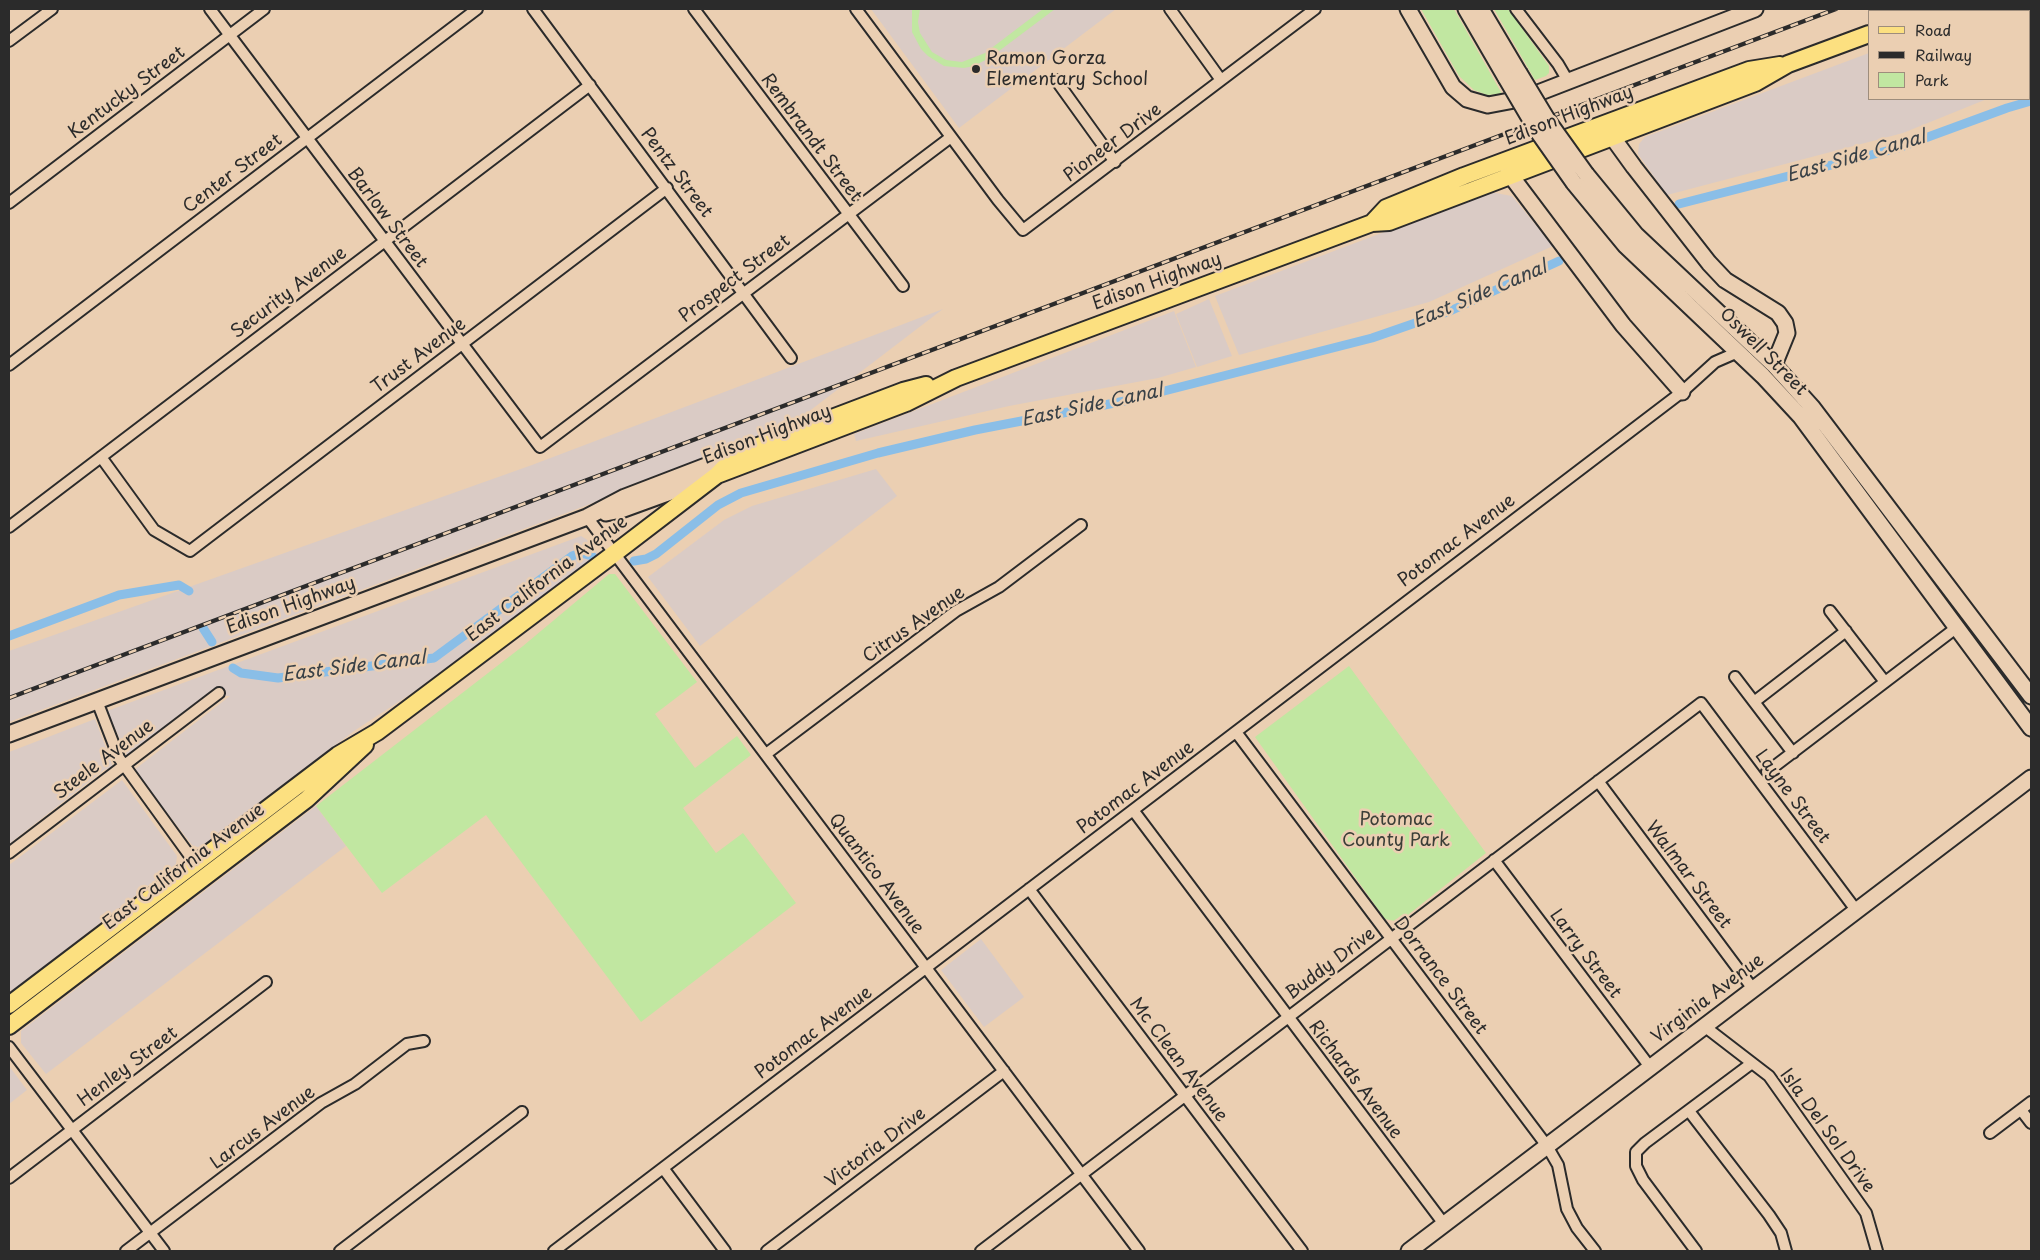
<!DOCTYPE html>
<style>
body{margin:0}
#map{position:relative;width:2040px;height:1260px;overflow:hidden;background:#ebcfb2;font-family:"Playpen Sans",sans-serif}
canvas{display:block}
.frame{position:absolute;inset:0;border:10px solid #2b2b2b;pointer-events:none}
.legend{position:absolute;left:1868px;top:10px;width:162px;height:90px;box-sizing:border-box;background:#ebcfb2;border:1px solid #9e8d7c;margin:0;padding:6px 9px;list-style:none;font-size:15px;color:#2b2b2b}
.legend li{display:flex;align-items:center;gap:10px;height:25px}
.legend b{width:25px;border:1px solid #9e8d7c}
</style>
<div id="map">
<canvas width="2040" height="1260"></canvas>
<div class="frame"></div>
<ul class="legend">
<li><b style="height:6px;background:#fce080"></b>Road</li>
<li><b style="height:6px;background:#2b2b2b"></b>Railway</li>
<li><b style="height:14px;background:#c1e7a1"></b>Park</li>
</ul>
</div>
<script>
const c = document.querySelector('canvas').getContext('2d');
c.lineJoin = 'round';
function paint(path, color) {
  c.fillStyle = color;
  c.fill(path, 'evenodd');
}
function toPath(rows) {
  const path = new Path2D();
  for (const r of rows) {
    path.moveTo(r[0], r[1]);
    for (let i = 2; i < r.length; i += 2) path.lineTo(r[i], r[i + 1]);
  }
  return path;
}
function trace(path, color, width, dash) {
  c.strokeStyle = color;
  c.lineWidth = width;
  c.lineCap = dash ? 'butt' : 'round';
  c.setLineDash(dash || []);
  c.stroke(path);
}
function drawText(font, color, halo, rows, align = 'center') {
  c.font = font + ' "Playpen Sans",sans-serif';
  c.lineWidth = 5;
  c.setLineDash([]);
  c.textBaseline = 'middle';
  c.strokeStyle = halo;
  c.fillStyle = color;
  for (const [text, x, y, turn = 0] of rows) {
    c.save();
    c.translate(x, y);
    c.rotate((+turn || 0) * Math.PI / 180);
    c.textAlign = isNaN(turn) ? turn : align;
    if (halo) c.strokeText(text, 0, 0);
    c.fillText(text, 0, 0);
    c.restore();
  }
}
paint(toPath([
 [871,9,1116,9,959,128],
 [1986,9,2031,9,2031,88,2029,89,2029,11,1980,11],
 [1869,53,1869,99,1987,99,1903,133,1667,195,1638,154,1639,144,1645,137],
 [1490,192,1512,196,1553,246,1429,302,1239,355,1215,296],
 [1209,299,1232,356,1197,367,1176,314],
 [943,309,782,432,9,722,9,651,532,465],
 [1174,311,1196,367,1158,378,1009,406,856,441,854,434],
 [876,469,897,496,700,646,648,577,724,520,752,506],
 [581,536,589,541,600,556,458,663,354,731,200,848,192,845,134,770,230,696,206,696,127,755,107,711],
 [95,719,113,767,104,770,9,844,9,752],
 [122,780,177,856,176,864,9,994,9,865],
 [316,806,346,846,46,1074,21,1043,21,1031],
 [981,939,1024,997,984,1027,941,970],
 [9,1066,27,1090,9,1104]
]), '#dacbc5');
paint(toPath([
 [912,9,920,9,918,22,920,33,932,52,946,60,962,62,985,53,1043,9,1055,9,991,57,974,66,964,68,944,66,928,56,921,49,912,32],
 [1421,9,1454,9,1502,94,1487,95,1474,90,1459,76],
 [1494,9,1508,9,1549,66,1549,73,1546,76,1535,80],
 [609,574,615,574,697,682,655,714,695,768,737,736,751,755,683,808,716,853,743,833,796,903,641,1022,486,815,382,893,316,806,523,646],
 [1349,666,1486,853,1399,922,1385,919,1255,737]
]), '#c1e7a1');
trace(toPath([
 [1679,204,1898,148,2007,108,2031,101],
 [634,561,646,559,656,554,718,505,741,493,878,453,975,430,1125,401,1372,338,1450,311,1559,261],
 [203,628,212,642],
 [9,636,119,595,179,585,189,591],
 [233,668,241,673,278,678,434,658,572,556,581,553,592,556]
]), '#8abee7', 9);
const street = toPath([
 [210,9,540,447,951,137],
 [533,9,791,358],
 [694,9,903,286],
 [856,9,998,200,1023,230,1315,9],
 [1170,9,1221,80],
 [1516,9,1558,64,1568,81],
 [9,41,52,9],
 [1056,80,1115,162],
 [9,203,264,9],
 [9,365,477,9],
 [101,457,154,530,190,551,667,188],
 [587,517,1139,1251],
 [9,527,590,85],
 [1830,611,1885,682],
 [1735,677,1793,753],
 [97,701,119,758,195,863],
 [1754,702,1846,631],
 [1236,732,1547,1146,1558,1165,1567,1209,1577,1228,1595,1251],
 [766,754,956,611,999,587,1081,525],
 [1767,772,1956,628],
 [1598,781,1753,989],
 [1133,810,1444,1224],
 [9,853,219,693],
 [1494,860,1650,1067],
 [1029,889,1302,1251],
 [1704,1026,1769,1076,1866,1213,1877,1251],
 [9,1047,164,1251],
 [2021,1110,2031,1123],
 [1689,1111,1769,1215,1781,1233,1786,1251],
 [1990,1133,2031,1102],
 [663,1168,725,1251],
 [9,1178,266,982],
 [126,1251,321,1103,355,1084,407,1044,424,1041],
 [340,1251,522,1112],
 [554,1251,1682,392,1715,362,1738,352],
 [767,1251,1004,1071],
 [981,1251,1701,703,1856,910],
 [1696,1251,1643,1180,1636,1166,1636,1152,1645,1143,1752,1063]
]);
const secondary = toPath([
 [1408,9,1453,87,1467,99,1488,105,1525,98,1755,9],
 [1466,9,1506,78],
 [1481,9,1519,73],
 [1609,125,1613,138,1634,167,1709,263,1725,280,1778,313,1785,323,1787,333,1774,365],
 [1507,166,1511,176,1623,325,1682,392],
 [1586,174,1636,235,1774,365,1812,407,2031,696],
 [1574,183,1625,245,1763,376,1801,417,2031,728],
 [606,513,621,510,709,478],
 [9,734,587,517,625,497,737,454],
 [1409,1251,2031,778]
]);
const primary = toPath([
 [1928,11,1935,9],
 [1372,223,1386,208,1464,176,1749,70,1780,65],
 [717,475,906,403,956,378,1372,223,1389,222,1755,83,1788,64,1869,34],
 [9,1005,338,755,377,732,615,553,717,475,737,454,903,391,926,385],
 [9,1026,307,799,365,745]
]);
trace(street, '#2b2b2b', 14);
trace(secondary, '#2b2b2b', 19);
trace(primary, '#2b2b2b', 20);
trace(street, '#ebcfb2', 10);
trace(secondary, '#ebcfb2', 15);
trace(primary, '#fce080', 16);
const rail = toPath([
 [9,698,1836,9]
]);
trace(rail, '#2b2b2b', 4.5);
trace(rail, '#ebcfb2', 2.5, [8]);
const secondaryBridge = toPath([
 [1519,73,1548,121,1586,174],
 [1506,78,1536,129,1574,183]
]);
trace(secondaryBridge, '#2b2b2b', 19, []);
trace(secondaryBridge, '#ebcfb2', 15);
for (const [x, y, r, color] of [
 [976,69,5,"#2b2b2b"]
]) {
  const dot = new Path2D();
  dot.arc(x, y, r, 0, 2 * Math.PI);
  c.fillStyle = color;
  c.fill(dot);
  trace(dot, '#ebcfb2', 2);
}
drawText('18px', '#2b2b2b', '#ebcfb2', [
 ["Ramon Gorza",986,59],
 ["Elementary School",986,80]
], 'left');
drawText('18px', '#2b2b2b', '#ebcfb2', [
 ["Kentucky Street",127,93,-37],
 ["Edison Highway",1569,116,-21],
 ["Rembrandt Street",811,138,53],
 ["Pioneer Drive",1113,143,-37],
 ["Pentz Street",676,173,53],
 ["Center Street",233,174,-37],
 ["Barlow Street",387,218,53],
 ["Prospect Street",735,279,-37],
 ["Edison Highway",1157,282,-20],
 ["Security Avenue",289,293,-37],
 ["Oswell Street",1763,352,45],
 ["Trust Avenue",419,356,-37],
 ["Edison Highway",767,435,-21],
 ["Potomac Avenue",1457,541,-37],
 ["East California Avenue",547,579,-37],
 ["Edison Highway",291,606,-20],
 ["Citrus Avenue",914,625,-35],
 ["Steele Avenue",104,760,-37],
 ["Potomac Avenue",1136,788,-37],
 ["Layne Street",1792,797,53],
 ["East California Avenue",184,867,-37],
 ["Quantico Avenue",876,874,53],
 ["Walmar Street",1688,875,53],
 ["Larry Street",1585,954,53],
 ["Buddy Drive",1331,964,-37],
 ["Dorrance Street",1440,976,53],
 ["Virginia Avenue",1708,999,-37],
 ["Potomac Avenue",814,1033,-37],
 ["Mc Clean Avenue",1178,1060,53],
 ["Henley Street",128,1067,-37],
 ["Richards Avenue",1355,1080,53],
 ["Larcus Avenue",263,1128,-37],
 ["Isla Del Sol Drive",1827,1131,54],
 ["Victoria Drive",876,1148,-37]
]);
drawText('18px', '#3a3e37', '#ebcfb2', [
 ["Potomac",1396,820],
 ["County Park",1396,841]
]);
drawText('italic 19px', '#394147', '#ebcfb2', [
 ["East Side Canal",1856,157,-16],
 ["East Side Canal",1480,295,-23],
 ["East Side Canal",1092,406,-12],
 ["East Side Canal",354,667,-7]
]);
</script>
